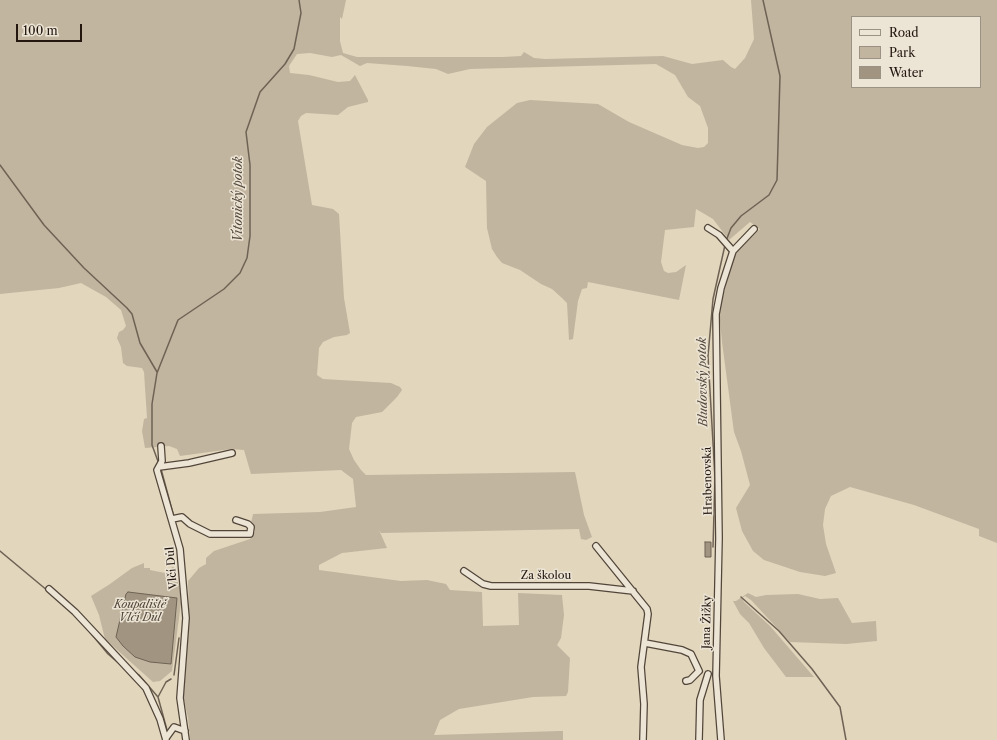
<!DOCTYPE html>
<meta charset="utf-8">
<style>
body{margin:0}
#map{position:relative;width:997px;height:740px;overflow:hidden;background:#e2d6bd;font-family:"Libre Caslon Text",serif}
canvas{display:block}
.legend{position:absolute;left:851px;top:16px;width:130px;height:72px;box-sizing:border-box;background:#ece4d4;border:1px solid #9b9285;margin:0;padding:5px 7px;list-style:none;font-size:12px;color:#22160f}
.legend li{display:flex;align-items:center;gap:8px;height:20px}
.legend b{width:20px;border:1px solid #9b9285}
.scale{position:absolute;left:16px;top:24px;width:66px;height:18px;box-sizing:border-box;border:2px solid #22160f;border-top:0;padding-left:5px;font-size:12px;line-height:14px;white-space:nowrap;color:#22160f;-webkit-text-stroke:3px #ece4d4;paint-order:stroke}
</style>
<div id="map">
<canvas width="997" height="740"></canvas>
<ul class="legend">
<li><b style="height:5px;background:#ece4d4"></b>Road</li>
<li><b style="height:11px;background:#c1b59f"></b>Park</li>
<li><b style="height:11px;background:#a19582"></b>Water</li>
</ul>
<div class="scale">100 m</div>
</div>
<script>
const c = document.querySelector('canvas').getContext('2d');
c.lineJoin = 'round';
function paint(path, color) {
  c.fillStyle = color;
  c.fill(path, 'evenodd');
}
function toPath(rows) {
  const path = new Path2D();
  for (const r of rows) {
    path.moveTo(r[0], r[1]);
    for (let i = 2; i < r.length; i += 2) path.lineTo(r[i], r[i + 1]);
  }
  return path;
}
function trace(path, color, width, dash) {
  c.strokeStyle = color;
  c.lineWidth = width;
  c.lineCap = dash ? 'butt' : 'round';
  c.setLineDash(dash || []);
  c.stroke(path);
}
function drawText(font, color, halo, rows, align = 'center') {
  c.font = font + ' "Libre Caslon Text",serif';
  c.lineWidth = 3;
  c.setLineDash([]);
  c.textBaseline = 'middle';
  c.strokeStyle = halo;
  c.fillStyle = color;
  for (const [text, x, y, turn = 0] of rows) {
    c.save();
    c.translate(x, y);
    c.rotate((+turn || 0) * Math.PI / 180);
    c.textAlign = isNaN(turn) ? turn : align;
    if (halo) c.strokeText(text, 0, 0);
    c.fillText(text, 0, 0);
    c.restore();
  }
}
paint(toPath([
 [0,0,346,0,342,19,340,17,340,41,343,53,357,57,503,57,521,56,524,52,534,58,545,59,663,56,692,64,723,60,731,67,735,69,745,58,754,39,751,0,997,0,997,543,979,536,979,529,914,505,850,487,831,496,825,509,823,525,826,544,836,573,825,576,800,572,764,560,753,551,742,531,736,508,750,485,741,451,734,432,722,342,719,310,731,267,736,252,760,229,750,222,729,240,713,219,696,209,694,227,665,230,661,262,664,271,668,273,676,272,686,265,679,300,588,282,587,288,582,289,578,301,573,339,569,340,567,303,562,298,552,289,541,284,520,270,502,263,497,257,492,249,487,228,486,181,465,167,474,144,487,127,517,103,530,100,598,104,629,122,682,145,698,148,704,147,708,143,708,128,700,106,688,97,675,75,656,64,470,69,448,74,436,69,407,66,367,63,360,66,341,55,332,57,310,53,297,54,289,66,290,73,309,75,338,82,350,81,355,75,368,100,368,102,348,107,338,115,306,113,301,116,298,121,312,205,333,209,339,214,344,298,350,333,347,335,334,337,323,342,319,348,317,375,323,379,391,383,400,387,402,390,397,397,382,412,356,417,352,423,349,449,354,460,361,470,366,475,575,472,584,515,592,537,586,540,581,539,579,529,381,533,379,530,387,548,342,553,319,565,319,570,401,581,427,580,446,584,450,590,482,592,483,626,519,625,518,593,562,595,564,615,561,638,557,645,570,658,568,692,566,696,533,697,459,709,440,720,434,735,559,731,563,731,563,740,190,740,188,718,182,691,189,617,188,581,199,568,206,564,206,558,214,551,250,539,253,536,255,531,251,523,253,514,320,512,356,507,353,479,341,470,251,474,244,450,231,449,180,456,177,449,169,446,145,448,142,431,144,419,147,418,144,372,142,368,127,366,123,363,121,347,117,338,119,332,123,330,126,326,121,310,106,297,81,283,59,288,0,294],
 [852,17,980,17,980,87,852,87],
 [144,563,144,568,150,568,150,570,170,574,172,567,176,568,177,580,180,589,181,603,172,671,160,681,153,682,105,639,99,615,91,596,110,584,132,568],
 [748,593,756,597,766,595,798,594,820,599,838,598,852,623,876,621,877,641,846,644,790,642,751,600,745,596,742,598,744,602,770,626,814,677,786,677,764,648,749,623,740,614,733,601,736,601]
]), '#c1b59f');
const water = toPath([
 [705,542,711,542,711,557,705,557,705,542],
 [128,592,177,598,171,664,150,662,135,657,123,646,116,637,126,594,128,592]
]);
paint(water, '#a19582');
trace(water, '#6e6254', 1);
trace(toPath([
 [0,165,44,225,84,268,127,308,132,314,140,343,157,372],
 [726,241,731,228,741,216,769,195,777,180,780,76,763,0],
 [159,464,152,445,152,404,157,373,178,320,224,289,240,273,247,258,250,236,250,165,246,132,260,92,285,64,294,49,301,13,299,0],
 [161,469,174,517],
 [713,547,715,478,708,356,713,299,725,245],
 [0,551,48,591],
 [741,597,779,631,812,669,840,707,846,740],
 [84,625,108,654,122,666],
 [131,669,139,675,158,697],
 [174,675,179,638],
 [167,730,158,697,166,682,171,679]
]), '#6e6254', 1.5);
const minor = toPath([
 [708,228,719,235,733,251],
 [161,446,162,461,157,470,180,549,186,618,180,698,186,740],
 [159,467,189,463,232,453],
 [172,519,182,517,190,524,210,534,250,534,251,527,248,524,236,520],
 [596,546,647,609,648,614,641,667,644,704,643,740],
 [464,571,483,584,491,586,589,586,633,591],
 [49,589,75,612,146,688,160,719,166,740],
 [645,643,682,650,691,654,699,671],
 [686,681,690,680,699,671],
 [166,738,174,727,185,731],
 [699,740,700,700,708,674],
 [721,740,716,676,719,538,716,314,721,288,733,251,754,229]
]);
trace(minor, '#52463a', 8);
trace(minor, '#ece4d4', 5.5);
drawText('11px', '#22160f', '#ece4d4', [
 ["Hrabenovská",708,481,-91],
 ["Vlčí Důl",172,568,-95],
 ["Za školou",546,576],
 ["Jana Žižky",707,622,-89]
]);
drawText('italic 11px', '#52463a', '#ece4d4', [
 ["Koupaliště",140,605],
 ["Vlčí Důl",140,618]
]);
drawText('italic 12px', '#55493d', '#ece4d4', [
 ["Vítonický potok",239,199,-90],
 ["Bludovský potok",703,382,-91]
]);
</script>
